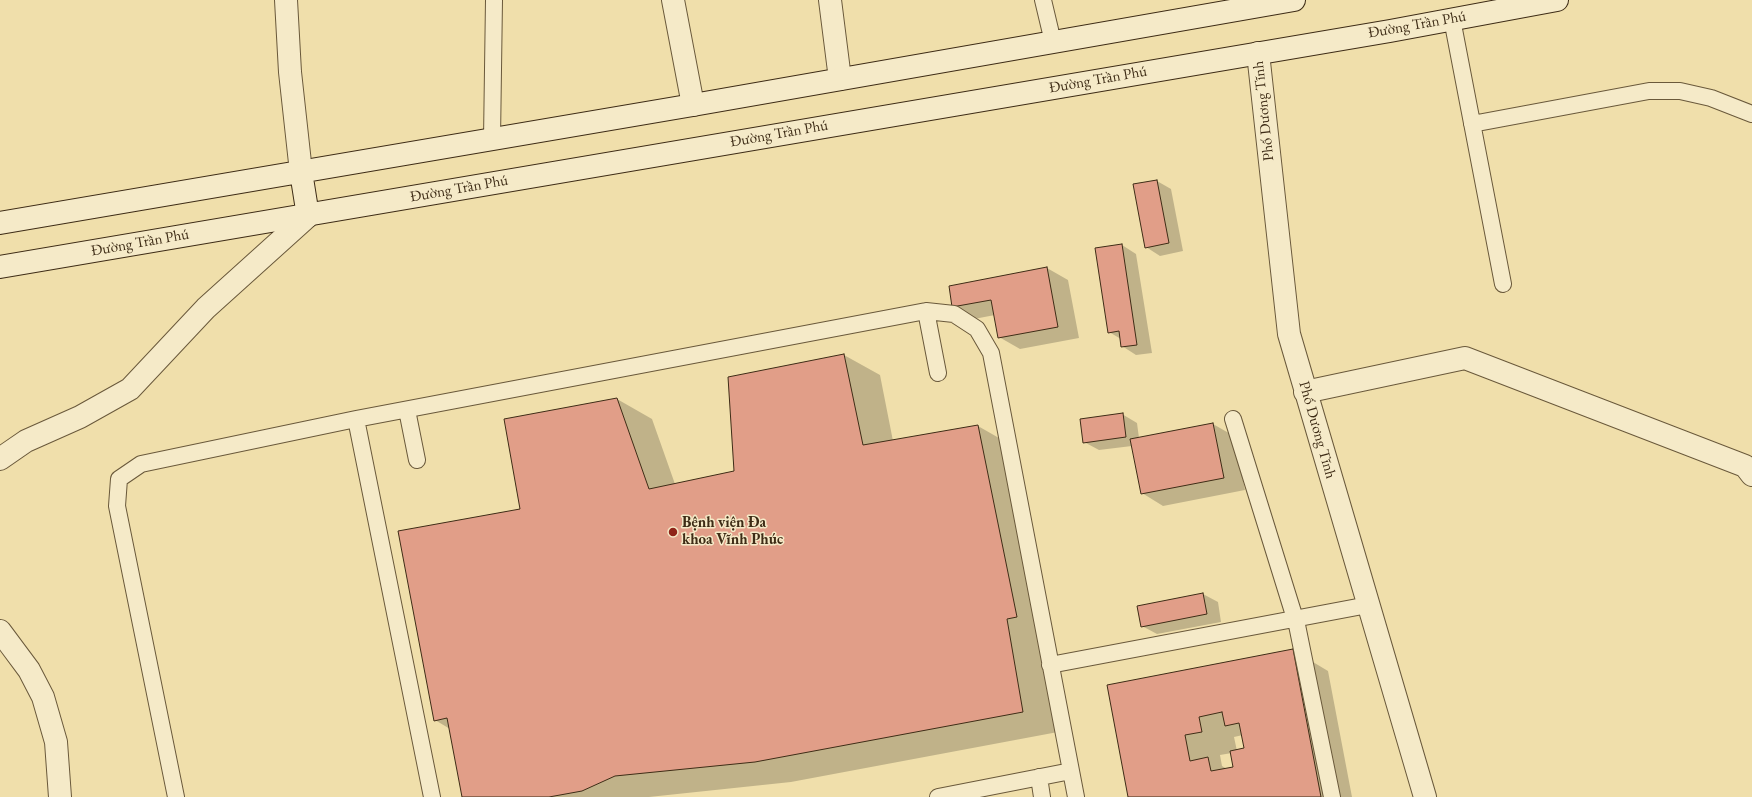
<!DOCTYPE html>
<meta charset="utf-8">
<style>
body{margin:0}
canvas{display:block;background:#f0dfab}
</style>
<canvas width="1752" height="797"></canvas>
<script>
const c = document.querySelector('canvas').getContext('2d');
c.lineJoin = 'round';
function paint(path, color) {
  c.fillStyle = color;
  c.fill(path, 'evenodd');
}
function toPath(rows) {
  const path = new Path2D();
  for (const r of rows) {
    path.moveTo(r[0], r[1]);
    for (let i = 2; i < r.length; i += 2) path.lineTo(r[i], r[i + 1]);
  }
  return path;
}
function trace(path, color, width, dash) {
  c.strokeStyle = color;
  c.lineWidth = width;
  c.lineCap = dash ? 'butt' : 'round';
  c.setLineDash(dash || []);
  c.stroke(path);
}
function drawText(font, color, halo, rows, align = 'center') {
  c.font = font + ' "EB Garamond",serif';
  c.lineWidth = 3;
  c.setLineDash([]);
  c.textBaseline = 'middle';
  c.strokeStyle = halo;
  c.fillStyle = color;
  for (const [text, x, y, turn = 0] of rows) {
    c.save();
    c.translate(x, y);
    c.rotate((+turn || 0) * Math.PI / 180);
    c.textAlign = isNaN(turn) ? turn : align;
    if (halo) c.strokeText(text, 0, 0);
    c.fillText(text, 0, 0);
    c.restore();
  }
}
paint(toPath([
 [1157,181,1171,189,1183,251,1160,256,1146,247],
 [1122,245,1136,254,1152,353,1136,355,1122,346,1121,339,1109,332],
 [1047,268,1068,280,1079,338,1020,349,999,337,995,315,974,319,953,306,950,287],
 [844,355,880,375,893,441,978,426,1013,446,1058,732,791,782,649,797,463,797,450,729,435,720,617,399,652,419,675,484,735,472,729,378],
 [1122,414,1137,423,1139,438,1213,424,1234,436,1245,490,1163,506,1142,493,1132,446,1099,450,1084,442],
 [1203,594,1218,602,1221,622,1157,634,1142,626],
 [1293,650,1328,671,1352,797,1129,797,1108,686],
 [1243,735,1245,749,1237,751,1234,737],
 [1232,753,1234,767,1227,769,1222,766,1220,755]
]), '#0003');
const building = toPath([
 [1157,180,1169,243,1145,248,1133,184,1157,180],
 [1122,244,1137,345,1121,347,1119,331,1108,333,1095,248,1122,244],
 [1047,267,1058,327,998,338,991,300,952,307,949,286,1047,267],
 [844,354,863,445,978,425,1017,617,1007,619,1023,712,755,762,615,776,582,791,549,797,462,797,447,718,434,721,398,531,520,509,504,419,617,398,649,489,734,471,728,377,844,354],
 [1123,413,1126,437,1083,443,1080,419,1123,413],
 [1213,423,1224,478,1141,494,1130,439,1213,423],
 [1203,593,1207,614,1141,627,1137,606,1203,593],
 [1293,649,1321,797,1128,797,1107,685,1293,649],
 [1222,712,1225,726,1239,723,1244,748,1230,751,1233,767,1211,771,1208,757,1190,761,1185,735,1202,732,1199,717,1222,712]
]);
paint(building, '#e19e88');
trace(building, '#3e2c16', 1);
const lane = toPath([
 [1043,0,1053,42],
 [1452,19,1503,284],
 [1472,124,1649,91,1680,91,1711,98,1752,114],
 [492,139,494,0],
 [926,311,938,373],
 [407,410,417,460],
 [356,419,432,797],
 [1233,419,1297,625,1332,797],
 [1050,665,1368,605],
 [1039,777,1042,797],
 [176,797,117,506,119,479,141,464,356,419,926,311,954,314,977,329,991,353,1076,797],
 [938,797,1071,771]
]);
const street = toPath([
 [286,0,290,72,301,172],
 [673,0,693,105],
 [830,0,840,79],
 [1258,53,1289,334,1425,797],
 [1305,392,1465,358,1745,466,1752,475],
 [0,459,26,441,80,417,130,389,206,308,308,216],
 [0,631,29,670,43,697,56,742,60,797]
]);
const secondary = toPath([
 [301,172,308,216],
 [0,223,693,105,1294,0],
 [0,267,1390,31,1557,0]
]);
trace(lane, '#6a593b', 18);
trace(street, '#6a593b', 24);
trace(secondary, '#3e2c16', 24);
trace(lane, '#f5eac8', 16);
trace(street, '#f5eac8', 22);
trace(secondary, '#f5eac8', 22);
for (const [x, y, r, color] of [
 [673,532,5,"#8f2418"]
]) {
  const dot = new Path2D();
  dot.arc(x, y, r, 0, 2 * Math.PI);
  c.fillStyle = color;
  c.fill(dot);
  trace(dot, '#f5eac8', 1.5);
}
drawText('15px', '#3e2c16', '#f5eac8', [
 ["Đường Trần Phú",1417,25,-10],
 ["Đường Trần Phú",1098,80,-10],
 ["Phố Dương Tĩnh",1264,111,-96],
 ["Đường Trần Phú",779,134,-10],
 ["Đường Trần Phú",459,189,-10],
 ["Đường Trần Phú",140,243,-10],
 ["Phố Dương Tĩnh",1317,430,74]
]);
drawText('bold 15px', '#3e2c16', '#f5eac8', [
 ["Bệnh viện Đa",682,523],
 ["khoa Vĩnh Phúc",682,540]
], 'left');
</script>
